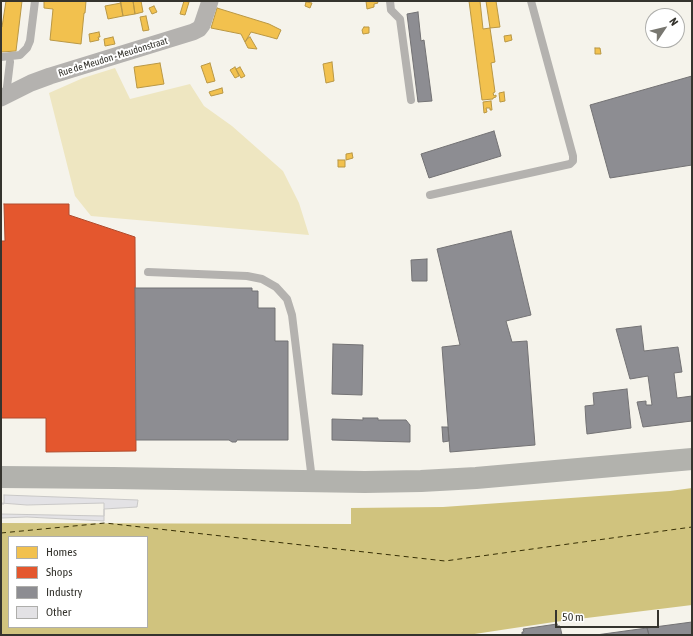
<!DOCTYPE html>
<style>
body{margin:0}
#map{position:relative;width:693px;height:636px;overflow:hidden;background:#f5f3eb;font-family:"Asap Condensed",sans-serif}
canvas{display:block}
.frame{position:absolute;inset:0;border:2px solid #35342e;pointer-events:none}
.legend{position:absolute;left:8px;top:536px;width:140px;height:92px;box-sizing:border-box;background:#fff;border:1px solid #aeaeab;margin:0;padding:5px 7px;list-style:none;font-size:12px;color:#35342e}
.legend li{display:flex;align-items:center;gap:8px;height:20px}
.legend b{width:20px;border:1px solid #aeaeab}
.north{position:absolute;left:645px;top:8px;width:40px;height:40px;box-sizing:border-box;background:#fff;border:1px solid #aeaeab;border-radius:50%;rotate:55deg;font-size:11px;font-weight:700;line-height:16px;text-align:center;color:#35342e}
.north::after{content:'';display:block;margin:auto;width:14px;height:18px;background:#787770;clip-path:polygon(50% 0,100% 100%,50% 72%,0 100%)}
.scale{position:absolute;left:555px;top:610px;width:104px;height:18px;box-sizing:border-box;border:2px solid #35342e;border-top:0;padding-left:5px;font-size:12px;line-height:14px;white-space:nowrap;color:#35342e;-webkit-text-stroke:3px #fff;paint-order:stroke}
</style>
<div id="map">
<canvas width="693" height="636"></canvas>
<div class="frame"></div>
<ul class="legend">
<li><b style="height:11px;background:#f2c14e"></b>Homes</li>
<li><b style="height:11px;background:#e4572e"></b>Shops</li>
<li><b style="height:11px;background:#8d8d92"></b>Industry</li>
<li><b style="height:11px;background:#e3e2e5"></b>Other</li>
</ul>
<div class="north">N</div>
<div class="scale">50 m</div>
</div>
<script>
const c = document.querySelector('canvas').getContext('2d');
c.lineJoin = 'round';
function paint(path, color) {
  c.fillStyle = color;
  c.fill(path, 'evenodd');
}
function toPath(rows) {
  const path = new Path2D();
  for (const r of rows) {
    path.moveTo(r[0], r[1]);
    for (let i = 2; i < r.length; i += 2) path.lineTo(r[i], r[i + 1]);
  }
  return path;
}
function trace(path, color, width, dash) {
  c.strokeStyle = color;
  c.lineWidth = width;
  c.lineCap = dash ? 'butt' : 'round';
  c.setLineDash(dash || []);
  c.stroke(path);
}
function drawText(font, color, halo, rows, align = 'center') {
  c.font = font + ' "Asap Condensed",sans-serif';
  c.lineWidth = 4;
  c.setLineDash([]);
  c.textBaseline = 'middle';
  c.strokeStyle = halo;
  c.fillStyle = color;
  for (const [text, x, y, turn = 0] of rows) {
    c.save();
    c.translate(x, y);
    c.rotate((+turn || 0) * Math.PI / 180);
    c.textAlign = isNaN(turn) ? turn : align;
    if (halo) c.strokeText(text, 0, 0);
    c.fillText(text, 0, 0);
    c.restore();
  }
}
paint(toPath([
 [115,68,130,99,190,84,204,106,232,126,283,171,299,203,309,235,91,216,75,196,49,93,83,78]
]), '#eee6c1');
paint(toPath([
 [692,488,692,605,554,622,468,635,1,635,1,523,351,523,351,508,443,507,670,491],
 [9,537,147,537,147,627,9,627]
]), '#d0c37e');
paint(toPath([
 [349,506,351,506,351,524,1,523,1,521,349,522]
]), '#f5f3eb');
const homes = toPath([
 [6,1,22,1,16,51,1,52,1,27,2,27,6,1],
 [44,1,86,1,85,13,84,13,81,44,50,40,53,9,44,8,44,1],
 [120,1,133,1,135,14,123,16,120,1],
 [133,1,141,1,143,12,135,14,133,1],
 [184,1,189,2,185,15,180,14,184,1],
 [366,1,377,1,378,3,374,4,374,7,367,9,366,1],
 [469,1,480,1,483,29,490,28,495,62,491,63,495,92,493,93,494,96,496,95,496,97,493,98,493,99,482,100,469,1],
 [486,1,496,1,500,27,490,28,486,1],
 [306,2,312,3,310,8,305,6,306,2],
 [121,3,123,16,108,19,105,6,121,3],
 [154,6,157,12,152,14,149,8,154,6],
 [217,8,269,24,281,30,277,39,270,37,251,32,245,42,241,34,211,28,217,8],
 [146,16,149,30,143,31,140,17,146,16],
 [364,27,369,27,369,33,363,34,362,30,364,27],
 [99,32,100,37,98,37,99,40,90,42,89,34,99,32],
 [511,35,512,40,505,42,504,36,511,35],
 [113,37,115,44,105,46,104,39,113,37],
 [250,37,257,49,248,48,245,42,248,38,250,37],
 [595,48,600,48,601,54,595,54,595,48],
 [332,62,334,81,326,83,323,64,332,62],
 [160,63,164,84,137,88,134,67,160,63],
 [210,63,215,81,207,83,201,66,210,63],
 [235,67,239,76,235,78,230,70,235,67],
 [240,67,245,76,241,78,236,69,240,67],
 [222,88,223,93,211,96,209,92,222,88],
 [504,92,505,101,500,102,499,93,504,92],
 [491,101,492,110,490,110,490,108,486,108,487,112,484,113,483,102,491,101],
 [352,153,353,158,346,160,346,154,352,153],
 [338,160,345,160,345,167,338,167,338,160]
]);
paint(homes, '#f2c14e');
trace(homes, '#b99744', 1);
const shops = toPath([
 [4,204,69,204,69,215,135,237,136,451,46,452,46,418,1,418,1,241,5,241,4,204]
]);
paint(shops, '#e4572e');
trace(shops, '#b04c2e', 1);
const industry = toPath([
 [418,12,421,41,424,40,432,101,418,102,407,14,418,12],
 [692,76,692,165,610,178,590,105,692,76],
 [494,131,501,156,429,178,421,154,494,131],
 [511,231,531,315,506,321,512,342,527,341,535,445,450,452,442,347,460,345,437,249,511,231],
 [427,259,427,281,412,281,411,260,427,259],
 [135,288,252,288,252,291,258,291,258,308,275,308,275,341,288,341,288,440,237,440,236,442,232,442,229,440,136,440,135,288],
 [641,326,644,351,678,347,682,372,674,373,677,398,692,396,692,421,643,427,637,402,646,401,646,405,652,405,648,376,630,379,616,329,641,326],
 [333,344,363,345,362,395,332,394,333,344],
 [627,389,631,428,587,434,586,423,585,406,594,405,593,393,627,389],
 [363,418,378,418,378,420,406,420,410,425,410,442,332,440,332,419,363,420,363,418],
 [442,427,448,427,449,441,443,442,442,427],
 [692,622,692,635,649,635,647,628,692,622],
 [557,624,558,626,560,626,562,635,522,635,522,632,524,632,523,629,557,624],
 [647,628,649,635,596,635,647,628]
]);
paint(industry, '#8d8d92');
trace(industry, '#737274', 1);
trace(toPath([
 [1,533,105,523,445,561,692,527]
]), '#372f05', 1, [5, 4]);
const building = toPath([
 [4,495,138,500,137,507,104,509,104,516,1,514,1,504,4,504,4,495],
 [1,503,27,505,104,503,104,521,27,517,1,518,1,503]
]);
paint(building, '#e3e2e5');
trace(building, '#c9c8c7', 1);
trace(toPath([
 [390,1,391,10,400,19,411,100],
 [1,57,20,55,27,48,30,41,35,1],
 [6,95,10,62],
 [430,195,570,164,573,161,573,156,531,1],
 [148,272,247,276,262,279,276,287,287,299,292,315,312,480]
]), '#b4b2af', 8);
trace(toPath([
 [1,98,31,83,50,76,193,32,199,29,202,25,210,1]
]), '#b4b2af', 17);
trace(toPath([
 [1,477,113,478,365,482,421,481,476,478,692,459]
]), '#b2b2ad', 22);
drawText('10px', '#35342e', '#fff', [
 ["Rue de Meudon - Meudonstraat",113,57,-17]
]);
</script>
